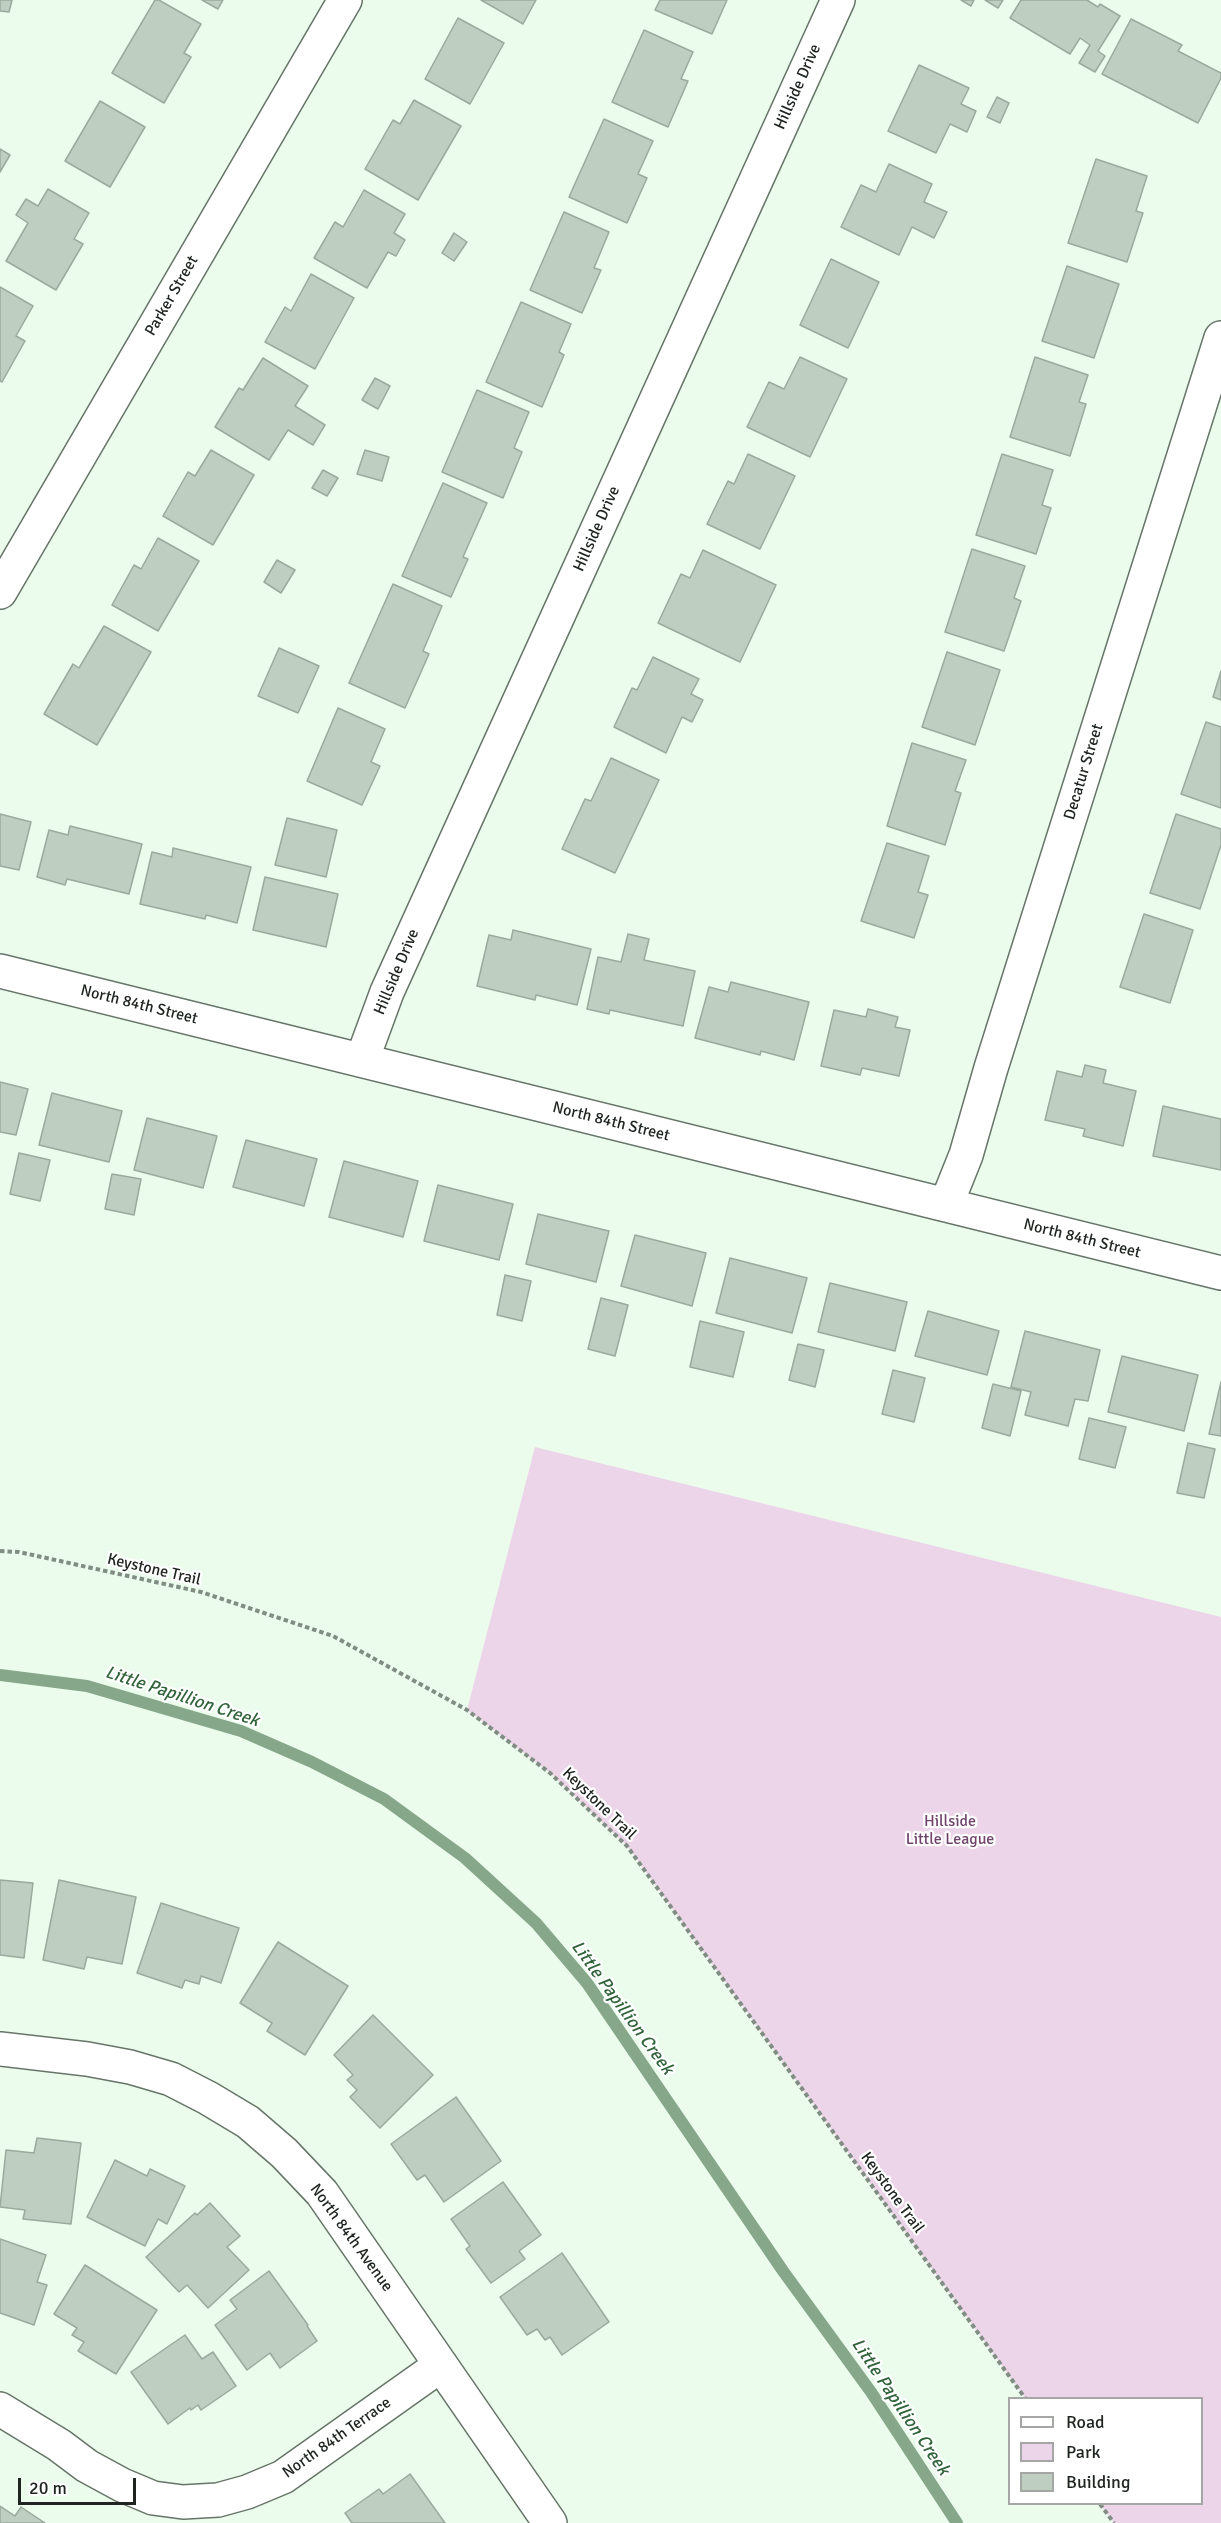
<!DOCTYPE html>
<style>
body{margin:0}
#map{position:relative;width:1221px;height:2523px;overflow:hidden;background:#ebfced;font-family:Signika,sans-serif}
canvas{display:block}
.legend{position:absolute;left:1008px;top:2397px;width:195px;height:108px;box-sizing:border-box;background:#fff;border:2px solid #a5a7a5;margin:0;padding:8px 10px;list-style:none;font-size:18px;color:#1e241f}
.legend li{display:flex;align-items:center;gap:12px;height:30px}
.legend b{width:30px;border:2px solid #a5a7a5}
.scale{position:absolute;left:18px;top:2478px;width:118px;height:27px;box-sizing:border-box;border:3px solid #1e241f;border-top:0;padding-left:8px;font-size:18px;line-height:21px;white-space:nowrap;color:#1e241f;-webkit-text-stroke:4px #fff;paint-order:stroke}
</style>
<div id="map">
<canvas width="1221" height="2523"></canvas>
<ul class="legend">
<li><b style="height:8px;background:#fff"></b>Road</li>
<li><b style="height:16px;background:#ecd5e9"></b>Park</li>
<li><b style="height:16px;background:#becec0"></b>Building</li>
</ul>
<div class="scale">20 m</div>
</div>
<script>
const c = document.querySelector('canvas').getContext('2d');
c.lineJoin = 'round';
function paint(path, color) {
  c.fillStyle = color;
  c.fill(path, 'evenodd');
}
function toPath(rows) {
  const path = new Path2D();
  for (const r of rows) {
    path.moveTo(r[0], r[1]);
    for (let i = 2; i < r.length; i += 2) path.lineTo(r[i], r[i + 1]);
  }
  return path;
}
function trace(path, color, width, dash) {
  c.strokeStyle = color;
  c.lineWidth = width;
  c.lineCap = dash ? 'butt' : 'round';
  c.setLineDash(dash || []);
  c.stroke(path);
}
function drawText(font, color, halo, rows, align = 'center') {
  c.font = font + ' Signika,sans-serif';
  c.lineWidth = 4.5;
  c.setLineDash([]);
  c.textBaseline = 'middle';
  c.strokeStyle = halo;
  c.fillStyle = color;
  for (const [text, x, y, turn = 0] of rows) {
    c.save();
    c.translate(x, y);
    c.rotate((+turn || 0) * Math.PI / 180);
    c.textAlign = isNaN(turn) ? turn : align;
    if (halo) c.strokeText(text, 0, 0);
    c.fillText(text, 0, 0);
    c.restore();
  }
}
paint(toPath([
 [535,1447,1221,1617,1221,2523,1114,2523,1100,2504,1202,2504,1202,2398,1025,2398,627,1846,550,1773,467,1710]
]), '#ecd5e9');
trace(toPath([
 [0,1675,87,1686,241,1731,312,1762,384,1799,465,1858,536,1923,587,1983,783,2271,871,2392,957,2523]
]), '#87a78b', 12);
const building = toPath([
 [0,0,12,0,9,12,0,11,0,0],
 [155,0,159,0,201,24,184,53,191,57,164,103,112,73,155,0],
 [202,0,223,0,218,9,202,0],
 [481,0,536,0,523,24,481,0],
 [660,0,727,0,712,34,655,10,660,0],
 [961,0,974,0,971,6,961,0],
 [985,0,1003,0,998,8,985,0],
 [1021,0,1087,0,1098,7,1100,4,1120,16,1098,51,1105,56,1095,72,1079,63,1090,45,1080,38,1070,54,1010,18,1021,0],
 [458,18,504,43,470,104,425,79,458,18],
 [1131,19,1182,45,1178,51,1221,73,1221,78,1198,123,1102,74,1131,19],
 [644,30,693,52,681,79,688,81,668,127,612,102,644,30],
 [919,65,969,88,961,104,976,111,967,132,950,124,936,153,888,131,919,65],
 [997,97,1009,103,1000,123,987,117,997,97],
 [414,100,461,126,418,200,365,169,393,120,400,124,414,100],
 [100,101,145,127,110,187,65,161,100,101],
 [604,119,653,141,638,174,647,178,627,223,569,197,604,119],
 [0,149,10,155,0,172,0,149],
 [1096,159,1147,176,1136,211,1143,213,1127,262,1068,243,1096,159],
 [889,164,932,184,924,202,947,212,934,238,912,227,899,255,841,227,861,185,876,192,889,164],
 [48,189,89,213,74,239,83,244,56,290,6,261,28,223,16,215,26,199,38,206,48,189],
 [364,190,405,214,394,233,405,240,396,256,388,252,367,288,314,258,335,222,343,227,364,190],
 [564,212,609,232,594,268,601,270,582,313,530,290,564,212],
 [454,233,467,242,454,261,442,253,454,233],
 [831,259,879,282,848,348,800,325,831,259],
 [1067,266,1119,284,1094,358,1042,341,1067,266],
 [311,274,354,298,315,369,265,342,285,307,291,311,311,274],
 [0,287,33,306,16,336,25,341,2,382,0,381,0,287],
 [521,302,571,324,559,352,564,355,542,407,486,382,521,302],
 [800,357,847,379,810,457,747,427,769,382,784,389,800,357],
 [1035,357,1088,375,1079,402,1086,404,1070,456,1010,437,1035,357],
 [263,358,308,386,295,406,325,425,313,445,288,430,269,460,215,427,239,388,243,390,263,358],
 [375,378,390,386,378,409,362,400,375,378],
 [477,390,529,412,514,448,522,452,503,498,442,472,477,390],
 [211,450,254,475,213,545,163,516,188,472,195,476,211,450],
 [365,450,389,457,382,481,357,474,365,450],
 [748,454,795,476,760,549,707,524,728,481,734,484,748,454],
 [1002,454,1053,470,1042,505,1051,508,1036,554,976,535,1002,454],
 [323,470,338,478,327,496,312,488,323,470],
 [443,483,487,503,463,557,468,559,451,597,402,576,443,483],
 [158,538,199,561,158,631,112,605,134,565,141,569,158,538],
 [972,549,1025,566,1014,598,1021,601,1004,651,945,632,972,549],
 [703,550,776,585,740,662,658,623,681,574,690,578,703,550],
 [277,560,295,570,281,593,264,582,277,560],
 [393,584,442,606,423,651,429,654,405,708,349,683,393,584],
 [104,626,151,652,97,745,44,714,73,664,79,668,104,626],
 [279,648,319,666,298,713,258,696,279,648],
 [947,652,1000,670,975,745,922,727,947,652],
 [653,657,699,679,691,694,703,700,692,722,682,717,666,753,614,727,632,688,637,690,653,657],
 [1221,671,1221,700,1213,697,1221,671],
 [338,708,385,729,371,762,380,766,362,805,307,781,338,708],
 [1206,722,1221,727,1221,808,1181,794,1206,722],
 [912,743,966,760,955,791,961,793,945,845,887,826,912,743],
 [611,758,659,780,615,873,562,849,585,799,591,801,611,758],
 [0,814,31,822,19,870,0,866,0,814],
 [1176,814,1221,829,1221,845,1200,909,1150,893,1176,814],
 [287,818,337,830,326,877,275,865,287,818],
 [70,826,142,844,129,894,67,879,65,885,37,877,49,830,68,835,70,826],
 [887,843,929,856,918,892,928,895,914,938,861,921,887,843],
 [173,848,251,867,237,923,206,915,205,919,140,904,152,852,172,857,173,848],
 [265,877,338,894,326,947,253,930,265,877],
 [1144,914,1193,930,1170,1003,1120,987,1144,914],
 [513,930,591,949,577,1005,536,995,535,1000,477,986,489,935,511,940,513,930],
 [628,934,649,939,644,960,695,971,683,1026,610,1010,609,1014,587,1009,598,957,621,962,628,934],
 [731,982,809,1002,794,1060,761,1051,760,1055,695,1038,709,987,728,992,731,982],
 [868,1009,898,1017,895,1027,910,1030,899,1076,862,1068,860,1075,821,1066,834,1010,866,1017,868,1009],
 [1085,1065,1106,1070,1103,1083,1136,1091,1123,1146,1083,1136,1085,1129,1045,1120,1057,1071,1082,1077,1085,1065],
 [0,1082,28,1089,16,1135,0,1132,0,1082],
 [52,1093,122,1111,109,1162,39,1145,52,1093],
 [1163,1106,1221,1119,1221,1170,1153,1156,1163,1106],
 [147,1118,217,1136,203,1188,134,1170,147,1118],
 [246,1140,317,1159,304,1206,233,1187,246,1140],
 [19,1153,50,1160,40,1201,10,1194,19,1153],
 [344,1161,418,1181,403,1237,329,1217,344,1161],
 [112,1174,141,1179,134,1215,105,1209,112,1174],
 [438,1185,513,1204,499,1260,424,1241,438,1185],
 [538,1214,609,1231,596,1282,526,1264,538,1214],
 [635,1235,706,1253,692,1306,621,1286,635,1235],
 [730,1258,807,1278,792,1333,716,1313,730,1258],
 [505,1275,531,1281,522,1321,497,1315,505,1275],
 [830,1283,907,1302,895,1351,818,1332,830,1283],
 [601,1298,628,1305,615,1356,588,1349,601,1298],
 [928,1311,999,1331,987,1375,915,1356,928,1311],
 [700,1321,744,1332,733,1377,690,1367,700,1321],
 [1025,1331,1100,1350,1088,1401,1075,1399,1068,1426,1025,1415,1031,1392,1011,1387,1025,1331],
 [798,1344,824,1350,815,1387,789,1380,798,1344],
 [1122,1356,1198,1375,1184,1431,1108,1412,1122,1356],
 [893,1370,925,1378,914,1422,882,1414,893,1370],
 [1221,1382,1221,1436,1209,1434,1221,1382],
 [993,1384,1021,1391,1010,1436,982,1428,993,1384],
 [1089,1418,1126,1427,1115,1468,1079,1459,1089,1418],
 [1188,1443,1215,1449,1204,1498,1177,1493,1188,1443],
 [0,1880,33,1883,24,1958,0,1955,0,1880],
 [59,1880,136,1897,122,1964,87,1957,84,1969,43,1960,59,1880],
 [161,1903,239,1928,221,1983,201,1976,199,1984,185,1980,182,1988,137,1973,161,1903],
 [278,1942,348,1986,305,2055,267,2031,272,2023,240,2003,278,1942],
 [373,2015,433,2075,380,2128,350,2097,357,2090,347,2080,353,2075,334,2055,373,2015],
 [456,2097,501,2161,444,2202,425,2175,417,2180,391,2144,456,2097],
 [37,2138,81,2143,71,2224,23,2219,25,2210,0,2207,6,2150,34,2153,37,2138],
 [115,2160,147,2176,150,2169,185,2186,167,2224,158,2219,145,2246,87,2217,115,2160],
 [503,2182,541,2235,519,2251,525,2259,491,2283,466,2249,470,2246,451,2219,503,2182],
 [210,2203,240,2236,227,2247,249,2270,208,2308,187,2285,179,2292,146,2257,195,2213,197,2215,210,2203],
 [0,2239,46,2255,37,2282,47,2285,34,2325,0,2313,0,2239],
 [562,2253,609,2322,562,2355,550,2337,545,2340,537,2329,527,2335,500,2297,562,2253],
 [85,2265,157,2310,116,2374,78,2351,84,2342,72,2335,77,2328,54,2314,85,2265],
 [269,2271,308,2325,307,2326,317,2341,280,2368,270,2353,247,2370,215,2325,237,2309,230,2300,269,2271],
 [185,2335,202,2359,213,2352,236,2386,201,2410,198,2405,191,2410,190,2408,168,2424,131,2372,185,2335],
 [410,2474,445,2523,352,2523,345,2513,379,2489,383,2494,410,2474],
 [0,2506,15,2516,21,2507,45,2523,0,2523,0,2506]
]);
paint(building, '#becec0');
trace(building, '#9baa9c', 1.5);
const minor = toPath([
 [0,592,345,0],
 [0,971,1221,1273],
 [362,1060,387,992,838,0],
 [946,1205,966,1155,991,1068,1221,338],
 [0,2049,87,2059,130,2067,171,2079,208,2098,248,2122,284,2153,322,2193,550,2523],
 [0,2409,59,2445,87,2466,122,2485,153,2498,183,2502,218,2500,247,2492,283,2477,441,2365]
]);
trace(minor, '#667568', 36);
trace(toPath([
 [0,1551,19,1552,201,1592,333,1636,467,1710,550,1773,627,1846,1025,2398],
 [1100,2504,1114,2523]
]), '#818d83', 4, [4.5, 3]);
trace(minor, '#fff', 33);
drawText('16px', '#1e241f', '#fff', [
 ["Hillside Drive",798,87,-66],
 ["Parker Street",172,296,-60],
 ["Hillside Drive",597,529,-66],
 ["Decatur Street",1084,772,-73],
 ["Hillside Drive",397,972,-67],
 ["North 84th Street",139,1005,14],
 ["North 84th Street",611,1122,14],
 ["North 84th Street",1082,1239,14],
 ["Keystone Trail",154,1570,13],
 ["Keystone Trail",599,1804,44],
 ["Keystone Trail",892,2193,54],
 ["North 84th Avenue",351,2238,54],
 ["North 84th Terrace",337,2438,-35]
]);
drawText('16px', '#70446c', '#fff', [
 ["Hillside",950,1822],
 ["Little League",950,1840]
]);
drawText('italic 18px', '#32643c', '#fff', [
 ["Little Papillion Creek",182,1697,18],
 ["Little Papillion Creek",622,2008,54],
 ["Little Papillion Creek",900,2407,56]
]);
</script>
